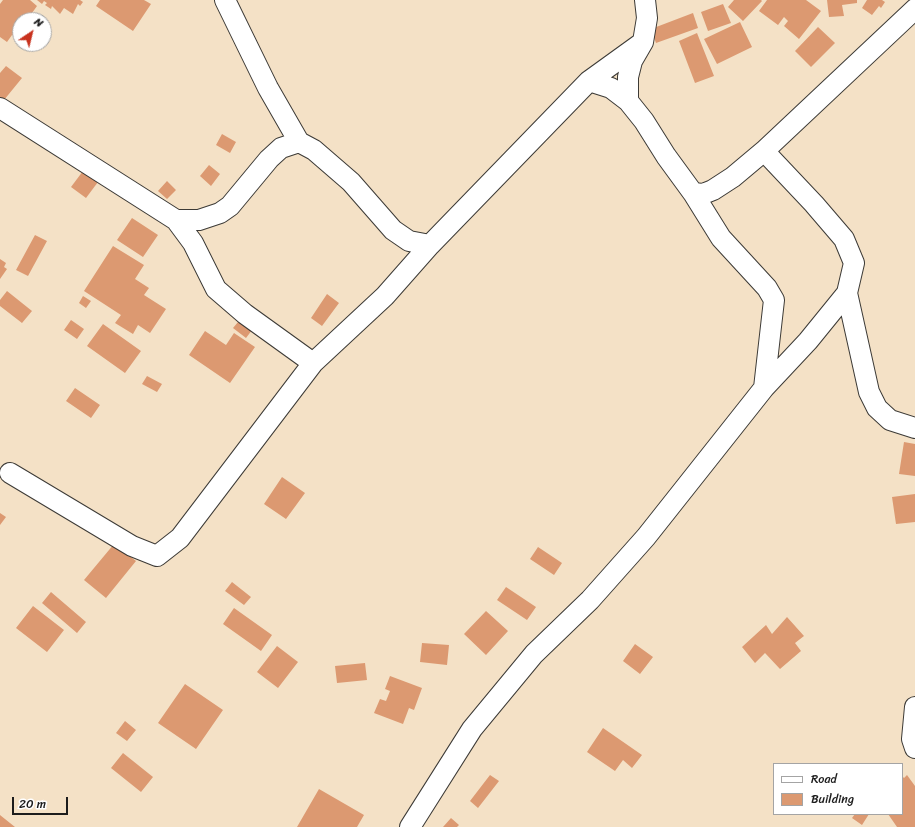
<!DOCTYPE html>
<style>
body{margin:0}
#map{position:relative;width:915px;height:827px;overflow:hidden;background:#f4e1c6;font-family:Sriracha,sans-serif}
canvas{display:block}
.legend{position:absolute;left:773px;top:763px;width:130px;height:52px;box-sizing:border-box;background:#fff;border:1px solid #a4a4a4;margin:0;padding:5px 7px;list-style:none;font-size:12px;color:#1c1c1c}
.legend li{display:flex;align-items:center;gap:8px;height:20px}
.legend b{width:20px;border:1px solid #a4a4a4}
.north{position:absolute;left:12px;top:12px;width:40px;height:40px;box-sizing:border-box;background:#fff;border:1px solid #a4a4a4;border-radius:50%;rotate:35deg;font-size:11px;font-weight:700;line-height:16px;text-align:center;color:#1c1c1c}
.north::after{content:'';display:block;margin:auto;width:14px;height:18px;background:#c8321e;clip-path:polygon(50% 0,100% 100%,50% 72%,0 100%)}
.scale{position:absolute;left:12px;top:797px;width:56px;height:18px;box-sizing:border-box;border:2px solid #1c1c1c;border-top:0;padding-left:5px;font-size:12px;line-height:14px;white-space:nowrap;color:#1c1c1c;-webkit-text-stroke:3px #fff;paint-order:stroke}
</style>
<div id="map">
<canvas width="915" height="827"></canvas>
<ul class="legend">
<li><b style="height:5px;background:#fff"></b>Road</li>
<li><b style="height:11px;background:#dc9971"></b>Building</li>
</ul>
<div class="north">N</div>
<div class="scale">20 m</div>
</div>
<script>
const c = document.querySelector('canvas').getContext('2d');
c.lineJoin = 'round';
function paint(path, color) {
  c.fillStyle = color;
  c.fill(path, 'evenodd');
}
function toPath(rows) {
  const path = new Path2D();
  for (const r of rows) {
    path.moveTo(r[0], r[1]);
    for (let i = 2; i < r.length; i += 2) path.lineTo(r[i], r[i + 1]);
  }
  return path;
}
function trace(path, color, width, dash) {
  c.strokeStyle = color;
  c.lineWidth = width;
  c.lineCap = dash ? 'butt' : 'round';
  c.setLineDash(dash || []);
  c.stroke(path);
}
paint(toPath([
 [3,0,30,0,37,6,32,13,42,20,20,20,20,41,12,35,7,42,0,37,0,4],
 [37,0,80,0,83,2,80,6,78,4,73,14,64,8,60,14,52,6,51,9,45,5,47,3,44,1,42,4],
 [100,0,144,0,151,4,133,31,96,6],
 [734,0,761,0,762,1,743,21,728,7],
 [767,0,806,0,821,11,799,39,784,26,788,21,784,17,778,25,759,11],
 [827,0,857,0,857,3,842,5,844,16,829,17],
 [867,0,882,0,885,2,881,8,879,6,872,15,862,8],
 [723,4,731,23,708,31,701,12],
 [693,13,698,28,656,43,651,29],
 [44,22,51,27,44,36],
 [740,22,752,47,717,64,704,39],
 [818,27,835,43,811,67,795,51],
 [697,33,714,76,695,83,679,41],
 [24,44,38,44,33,51],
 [6,66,22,78,4,100,0,97,0,73],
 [222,134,236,142,230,153,216,145],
 [209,165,220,174,211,186,200,176],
 [86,167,101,178,86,198,71,187],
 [167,181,176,190,167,199,158,191],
 [132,218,158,235,143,257,117,240],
 [35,235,47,241,28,276,16,270],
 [113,246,144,265,135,279,149,288,144,295,166,309,150,333,138,325,133,334,115,323,121,315,84,291],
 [0,259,6,263,4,267,7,269,0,279],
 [7,291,32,311,22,323,0,306,0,300],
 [327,294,339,303,322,326,311,318],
 [83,296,91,301,86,308,79,303],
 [243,316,255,326,246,338,233,328],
 [71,320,84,329,77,339,64,330],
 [103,324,141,351,125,373,87,346],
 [205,331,226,345,234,333,255,347,230,383,189,355],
 [147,376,162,384,157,392,142,384],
 [75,388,100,405,91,418,66,401],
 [904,442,915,444,915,476,899,474],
 [282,477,305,493,286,519,264,504],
 [915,494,915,522,896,524,892,497],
 [0,513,6,517,0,525],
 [114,544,136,561,106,598,84,580],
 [538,547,562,563,554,575,530,559],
 [232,582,251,597,244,605,225,591],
 [506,587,536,607,527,620,497,600],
 [51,592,86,622,77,633,42,603],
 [33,606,64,630,47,652,16,628],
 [234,608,272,635,261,651,223,624],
 [486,611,508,631,486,655,464,634],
 [787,617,804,636,795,643,801,651,780,669,765,653,755,663,742,647,766,625,772,634],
 [422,643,449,645,447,665,420,662],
 [635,644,653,657,640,674,623,661],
 [277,646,298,662,278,688,257,672],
 [365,663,367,680,337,683,335,666],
 [390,676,422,688,414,710,409,708,403,724,374,713,380,699,386,701,390,691,385,689],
 [185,684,223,710,196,749,158,723],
 [125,721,136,730,127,741,116,733],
 [603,728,642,755,632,768,623,760,615,771,587,752],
 [123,753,153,777,141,792,111,768],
 [490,775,499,781,478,808,470,801],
 [907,775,915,786,915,827,897,827,888,814,902,814,902,776,904,778],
 [319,789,364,815,357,827,297,827],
 [855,814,869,814,862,825,852,818],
 [0,815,15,827,0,827],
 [451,818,459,825,457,827,443,827]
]), '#dc9971');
const minor = toPath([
 [225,0,268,88,299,142],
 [589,81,611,88,628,101,644,121,666,156,693,193,703,194,713,190,733,177,764,151],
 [628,101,628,77,632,61,643,42,647,18,645,0],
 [0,108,176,220,193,243,216,289,245,314,313,363],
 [693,193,721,238,767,288,774,300,764,388],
 [176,220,199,220,220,213,230,206,269,159,281,148,299,142,314,150,351,182,393,230,409,241,430,245,589,81,643,42],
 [847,293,869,392,877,408,890,420,915,428],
 [10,473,132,546,157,556,180,538,313,363,385,296,430,245],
 [915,707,912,739,915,748],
 [410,827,472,729,534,654,590,600,646,537,764,388,808,341,847,293,854,263,844,239,814,204,764,151,915,9]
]);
trace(minor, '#3c3a36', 22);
trace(minor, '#fff', 20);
</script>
